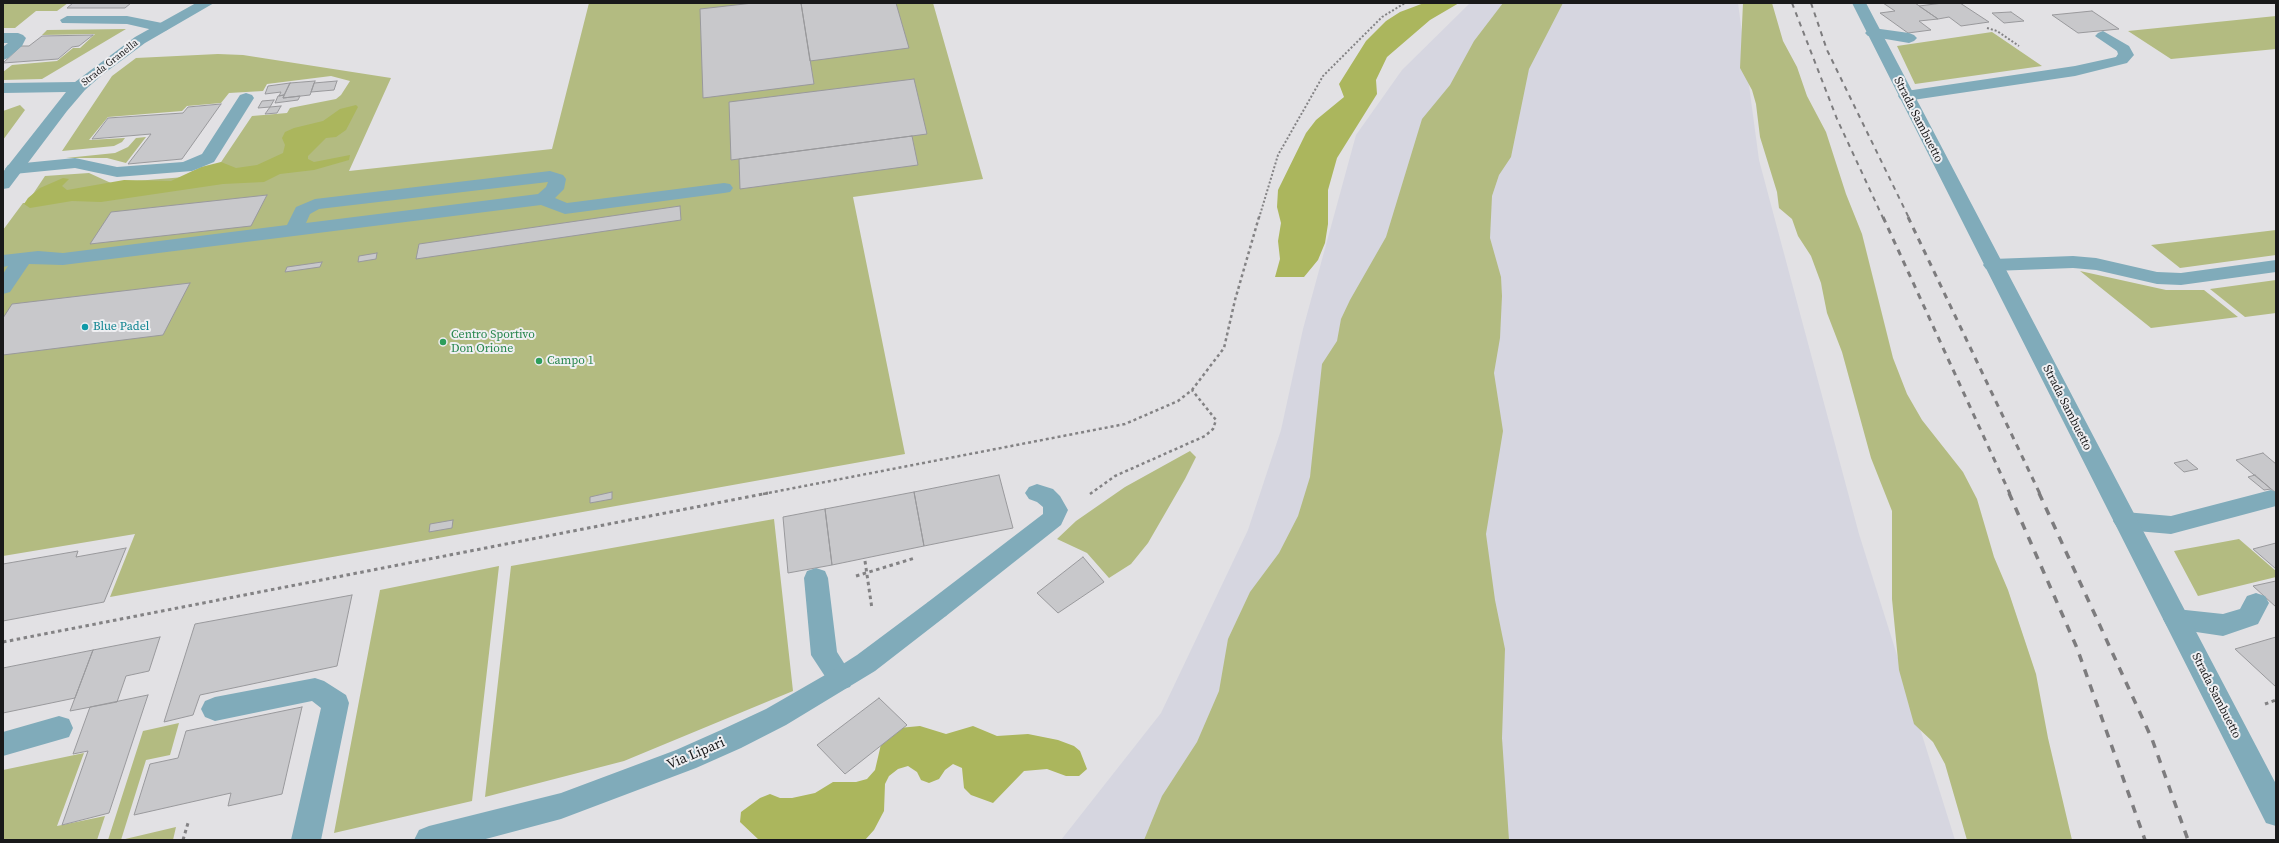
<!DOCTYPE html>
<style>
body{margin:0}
#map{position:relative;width:2279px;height:843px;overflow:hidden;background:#e2e1e4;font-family:"Source Serif 4",serif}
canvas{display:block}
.frame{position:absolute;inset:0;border:4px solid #19191a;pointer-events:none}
</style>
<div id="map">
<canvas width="2279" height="843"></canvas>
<div class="frame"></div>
</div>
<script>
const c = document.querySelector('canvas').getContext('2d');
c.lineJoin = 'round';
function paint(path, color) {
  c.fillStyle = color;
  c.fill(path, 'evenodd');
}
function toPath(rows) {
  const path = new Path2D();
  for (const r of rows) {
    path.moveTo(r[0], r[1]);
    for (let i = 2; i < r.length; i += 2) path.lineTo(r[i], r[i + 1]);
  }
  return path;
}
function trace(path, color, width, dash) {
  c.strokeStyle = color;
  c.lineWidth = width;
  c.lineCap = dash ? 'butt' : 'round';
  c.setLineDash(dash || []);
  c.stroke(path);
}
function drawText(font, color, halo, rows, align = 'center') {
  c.font = font + ' "Source Serif 4",serif';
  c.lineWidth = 4;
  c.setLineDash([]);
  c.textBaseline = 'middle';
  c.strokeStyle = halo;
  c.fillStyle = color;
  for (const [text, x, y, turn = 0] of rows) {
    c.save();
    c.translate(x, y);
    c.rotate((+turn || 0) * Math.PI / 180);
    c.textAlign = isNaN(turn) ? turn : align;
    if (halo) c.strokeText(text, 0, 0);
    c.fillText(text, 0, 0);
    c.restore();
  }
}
paint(toPath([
 [1470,3,1738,3,1759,160,1859,534,1955,840,1061,840,1161,713,1248,530,1281,430,1303,329,1356,135,1402,70]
]), '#d6d6e0');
paint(toPath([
 [3,3,68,3,57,11,36,11,15,28,3,28],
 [589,3,933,3,983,179,853,197,905,454,110,597,135,534,3,556,3,230,23,203,27,203,45,176,89,173,111,183,209,175,205,186,252,116,287,113,290,108,336,99,341,95,350,81,331,76,267,84,263,91,229,93,221,103,187,106,182,111,108,117,89,140,125,138,122,142,114,146,62,151,112,76,136,58,218,54,243,55,391,78,349,171,552,149],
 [1503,3,1563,3,1529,69,1511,157,1499,175,1492,196,1490,238,1501,277,1502,296,1500,338,1494,373,1503,431,1486,534,1495,600,1505,649,1502,738,1509,840,1144,840,1162,796,1197,742,1219,691,1228,639,1250,592,1279,553,1298,516,1310,477,1322,364,1337,341,1341,319,1350,300,1386,237,1422,119,1450,85,1474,41],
 [1743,3,1772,3,1783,41,1797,67,1807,96,1826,132,1846,194,1862,234,1893,358,1907,394,1922,420,1963,472,1977,499,1994,557,2008,590,2036,674,2048,738,2072,840,1967,840,1945,764,1933,742,1914,724,1899,670,1892,599,1892,511,1871,458,1842,352,1827,313,1821,283,1811,256,1798,236,1792,219,1779,208,1777,192,1760,137,1756,104,1752,90,1740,68],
 [2276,16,2276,49,2171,59,2128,31],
 [126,29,42,79,3,80,3,72,12,65,57,61,73,48,80,48,95,34,42,35,47,30],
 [1992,32,2042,66,1915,84,1897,46],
 [20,105,25,110,3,140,3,111],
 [146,137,126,163,107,158,66,158,115,153,128,147,136,138],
 [2276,230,2276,255,2180,268,2151,245],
 [2080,271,2166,290,2204,290,2238,317,2151,328],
 [2276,280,2276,313,2245,317,2210,289],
 [1190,451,1196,457,1185,479,1148,543,1131,564,1109,578,1087,553,1057,539,1076,521,1125,487],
 [774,519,793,691,624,761,485,797,511,566],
 [2239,539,2276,571,2276,577,2198,596,2174,551],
 [499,566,472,801,334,833,380,590],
 [179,723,170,755,146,760,121,840,176,827,173,840,108,840,143,731],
 [84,753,57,826,105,816,97,840,3,840,3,770]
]), '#b3bb81');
paint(toPath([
 [1424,3,1459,3,1430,20,1387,57,1376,80,1377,94,1337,158,1328,190,1328,224,1325,243,1318,260,1304,277,1275,277,1280,259,1278,241,1281,223,1277,207,1278,190,1306,133,1316,120,1344,97,1339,84,1366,41,1386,21,1400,12],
 [356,105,358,107,346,130,336,137,326,138,308,156,308,159,314,162,350,155,349,160,314,170,280,174,264,182,223,184,101,202,72,201,30,208,24,204,28,198,40,188,63,178,69,179,62,186,67,190,124,180,171,181,201,167,221,162,236,168,257,165,283,153,285,145,282,138,285,132,294,128,323,121,340,109],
 [920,726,946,734,973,726,997,736,1028,734,1058,740,1074,746,1080,751,1087,769,1079,776,1066,776,1047,769,1024,771,993,803,971,795,964,788,962,768,953,764,945,770,939,779,929,783,921,780,917,772,908,766,898,769,889,776,885,784,884,811,874,830,865,840,759,840,740,822,741,812,760,798,770,794,780,798,792,798,815,793,833,782,856,782,867,779,875,770,882,740,899,728]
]), '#abb65d');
const building = toPath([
 [73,3,131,3,125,8,67,8,73,3],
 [753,3,801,3,814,84,703,98,700,9,753,3],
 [801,3,896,3,909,48,810,61,801,3],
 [1883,3,1915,3,1938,19,1919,21,1931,30,1908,33,1880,13,1895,11,1883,3],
 [1943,3,1960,3,1989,22,1961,26,1949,17,1938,19,1919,6,1943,3],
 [2092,11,2119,29,2078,33,2052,15,2092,11],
 [2011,12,2024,21,2004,23,1992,13,2011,12],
 [93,35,79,46,72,47,58,59,3,63,21,46,29,46,42,36,93,35],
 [914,79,927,134,731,160,729,102,914,79],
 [315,81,310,95,283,98,290,83,315,81],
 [337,81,334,90,311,92,314,83,337,81],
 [290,83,284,95,279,96,281,92,265,94,268,86,290,83],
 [284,95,283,98,300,96,298,100,275,103,278,96,284,95],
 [274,100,270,107,258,108,262,101,274,100],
 [221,104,182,159,128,164,151,134,92,139,108,118,183,113,188,107,221,104],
 [281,106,277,113,265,114,270,107,281,106],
 [912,136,918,165,740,189,739,159,912,136],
 [267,195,251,226,90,244,111,212,267,195],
 [680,206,681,220,416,259,419,244,680,206],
 [377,253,376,259,358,262,359,256,377,253],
 [322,262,320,267,285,272,287,267,322,262],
 [190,283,163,335,3,355,3,318,12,304,190,283],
 [2263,453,2276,464,2276,493,2236,460,2263,453],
 [2187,460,2198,469,2184,472,2174,463,2187,460],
 [999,475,1013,528,924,546,914,492,999,475],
 [2255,475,2271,489,2264,490,2248,477,2255,475],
 [612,492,612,499,590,503,590,497,612,492],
 [914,492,924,546,832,565,825,509,914,492],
 [825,509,832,565,788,573,783,517,825,509],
 [453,520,452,528,429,532,430,524,453,520],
 [2276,543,2276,569,2253,549,2276,543],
 [126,548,104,602,3,621,3,564,78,551,76,557,126,548],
 [1083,557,1104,582,1058,613,1037,593,1083,557],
 [2276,581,2276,607,2253,586,2276,581],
 [352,595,337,666,200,695,193,715,164,722,195,624,352,595],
 [160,637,149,671,126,676,117,702,70,711,93,650,160,637],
 [2276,637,2276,687,2235,649,2276,637],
 [93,650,75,698,3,713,3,668,93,650],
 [148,695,109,813,62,825,88,751,73,754,90,707,148,695],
 [879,698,907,725,845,774,817,745,879,698],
 [302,707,282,794,228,806,231,793,134,815,150,764,178,758,186,731,302,707]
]);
paint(building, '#c8c8cb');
trace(building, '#99999c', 1);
trace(toPath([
 [1987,28,1997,31,2019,46],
 [1259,218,1278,155,1323,76,1382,17,1405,3]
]), '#838284', 2, [2, 2]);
trace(toPath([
 [763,494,1125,424,1178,401,1192,390,1224,348,1235,300,1259,217],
 [1090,494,1115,476,1205,436,1213,429,1216,420,1192,390]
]), '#838284', 2.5, [3, 3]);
trace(toPath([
 [865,561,872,609],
 [856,576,915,558],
 [3,642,768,493],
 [2265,704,2276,700],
 [183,840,188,823]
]), '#838284', 3, [3.5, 3.5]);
paint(toPath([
 [67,16,127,16,167,24,170,27,167,30,162,32,127,24,62,23,60,20,67,16],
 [1873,28,1909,33,1914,35,1917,38,1914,41,1909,43,1868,36,1865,33,1868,30,1873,28],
 [2103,31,2129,46,2134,55,2127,63,2075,76,1906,101,1900,99,1898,96,1900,93,1906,91,2075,66,2116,57,2118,54,2117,51,2095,36,2098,33,2103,31],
 [3,33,18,33,23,35,26,38,22,46,8,58,3,60,3,47,8,43,3,43,3,33],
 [246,93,252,95,254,98,214,162,192,171,117,177,75,168,14,174,8,173,5,169,8,165,14,164,75,158,117,167,183,162,202,154,240,95,246,93],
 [550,171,563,175,566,179,564,189,555,198,567,203,724,183,730,184,733,188,730,192,724,193,565,214,541,205,63,265,29,264,10,292,3,294,3,274,8,266,3,267,3,255,38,251,63,253,287,225,296,207,315,199,550,171],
 [548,182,546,187,538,194,306,223,310,214,319,209,548,182],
 [2073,256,2096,258,2157,272,2181,273,2276,260,2276,272,2181,285,2157,284,2096,270,2073,268,1993,271,1986,269,1983,265,1986,261,1993,259,2073,256],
 [1037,484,1053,489,1060,496,1068,510,1061,525,946,616,937,619,928,616,924,609,928,602,1043,514,1043,507,1037,502,1029,499,1025,493,1029,487,1037,484],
 [2271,490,2276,492,2276,506,2171,534,2125,530,2117,527,2113,521,2117,515,2125,512,2171,516,2271,490],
 [816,568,825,571,828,578,837,652,854,679,850,687,841,690,832,687,811,655,804,578,807,571,816,568],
 [2256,593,2265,596,2269,603,2258,624,2223,636,2176,629,2167,626,2163,619,2167,612,2176,609,2223,614,2240,609,2247,596,2256,593],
 [315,678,324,681,346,695,349,703,321,840,291,840,321,708,312,701,215,721,205,717,201,709,205,701,215,697,315,678],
 [59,716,69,719,73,728,69,737,3,756,3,732,59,716]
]), '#80abba');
paint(toPath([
 [196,3,214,3,145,43,102,75,85,90,67,111,9,188,3,189,3,172,66,92,3,93,3,83,75,82,135,37,196,3],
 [1852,3,1866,3,2276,784,2276,826,2266,823,1852,3],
 [937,599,946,602,950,609,946,616,875,671,786,725,741,748,696,768,561,819,482,840,414,840,419,830,429,826,561,793,676,750,721,730,766,709,832,671,857,655,928,602,937,599]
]), '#80abba');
trace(toPath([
 [1792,3,1837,119,1883,218],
 [1811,3,1827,50,1909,218]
]), '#7d7c7e', 2, [5, 5]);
trace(toPath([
 [1883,217,2010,494],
 [1908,217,2040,494]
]), '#7d7c7e', 3, [6, 6]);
trace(toPath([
 [2009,493,2077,648,2145,840],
 [2039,493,2152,739,2188,840]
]), '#7d7c7e', 3.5, [8, 8]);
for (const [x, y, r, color] of [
 [85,327,4,"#0f9aa8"],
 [443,342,4,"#2e9e5b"],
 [539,361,4,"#2e9e5b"]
]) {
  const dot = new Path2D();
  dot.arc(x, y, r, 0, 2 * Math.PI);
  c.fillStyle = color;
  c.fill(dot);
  trace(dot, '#efeff2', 1.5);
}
drawText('10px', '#19191a', '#efeff2', [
 ["Strada Granella",110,63,-38]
]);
drawText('12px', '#19191a', '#efeff2', [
 ["Strada Sambuetto",1918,120,63],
 ["Strada Sambuetto",2067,408,63],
 ["Strada Sambuetto",2216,696,63]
]);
drawText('12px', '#0d838f', '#efeff2', [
 ["Blue Padel",93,327]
], 'left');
drawText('12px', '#27864d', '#efeff2', [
 ["Centro Sportivo",451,335],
 ["Don Orione",451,349],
 ["Campo 1",547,361]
], 'left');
drawText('14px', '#19191a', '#efeff2', [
 ["Via Lipari",696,754,-23]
]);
</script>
